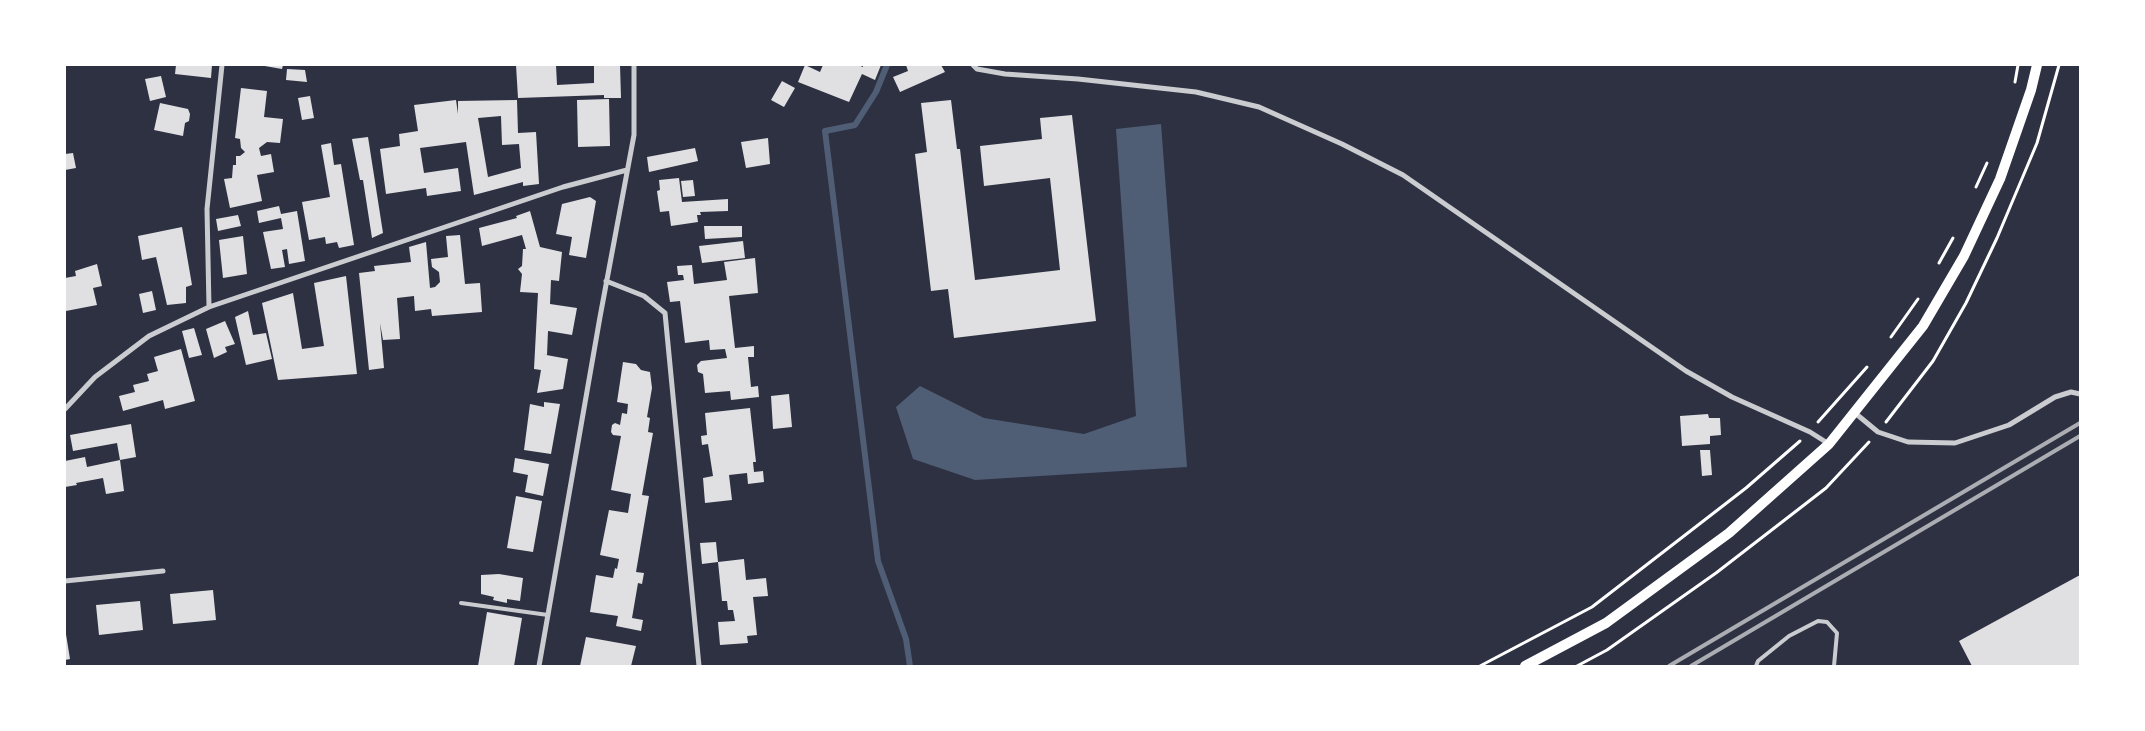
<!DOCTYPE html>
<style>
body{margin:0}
#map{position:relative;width:2145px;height:731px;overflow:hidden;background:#2d3142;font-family:"PT Sans",sans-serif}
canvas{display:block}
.frame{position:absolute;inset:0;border:66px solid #fff;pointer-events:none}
</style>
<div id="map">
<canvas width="2145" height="731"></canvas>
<div class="frame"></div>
</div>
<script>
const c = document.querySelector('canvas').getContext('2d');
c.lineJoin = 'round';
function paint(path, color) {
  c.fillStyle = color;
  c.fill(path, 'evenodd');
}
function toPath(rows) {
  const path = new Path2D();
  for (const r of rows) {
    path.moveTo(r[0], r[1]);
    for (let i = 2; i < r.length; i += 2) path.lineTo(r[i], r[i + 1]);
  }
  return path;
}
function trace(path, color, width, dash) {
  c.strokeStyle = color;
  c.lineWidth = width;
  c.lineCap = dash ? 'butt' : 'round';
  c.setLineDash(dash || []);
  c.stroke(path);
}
paint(toPath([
 [1161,124,1187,467,975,480,913,459,896,407,920,386,984,418,1084,434,1136,416,1116,129]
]), '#4f5d75');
trace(toPath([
 [887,65,876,92,855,125,825,131,878,561,906,639,910,666]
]), '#4f5d75', 6);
paint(toPath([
 [176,65,212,65,211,78,175,74],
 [259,65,283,65,282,69],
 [516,65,556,65,557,85,594,83,594,66,620,65,621,98,604,98,604,95,518,98],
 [805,65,820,72,823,65,858,65,863,67,863,65,881,65,875,80,862,74,849,102,798,82],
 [906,65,941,65,945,72,900,92,893,77,908,71],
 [287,69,305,70,307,82,286,80],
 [161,76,166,97,150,101,145,79],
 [782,81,795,88,784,107,771,100],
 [241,88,267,91,264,117,283,119,280,143,267,142,259,148,261,156,271,154,274,172,257,175,262,201,230,208,224,179,232,178,233,165,236,165,236,156,240,156,245,152,241,148,240,139,235,138],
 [310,96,314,118,302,120,298,98],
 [609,99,610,146,578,147,577,100],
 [456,100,458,114,458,101,517,100,518,133,536,132,539,184,523,186,523,182,474,195,466,142,420,148,424,173,458,168,461,191,427,196,426,188,386,194,380,149,400,146,399,134,418,131,414,105],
 [501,116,502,145,519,144,521,168,488,177,478,118],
 [951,100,957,149,960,149,975,280,1060,270,1050,178,984,186,980,146,1042,139,1040,118,1072,115,1096,321,954,338,948,289,931,291,915,154,927,152,921,103],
 [160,103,188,109,190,114,189,121,185,123,183,136,154,130],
 [368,137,383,233,372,238,363,180,360,180,352,139],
 [768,138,770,164,746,168,741,142],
 [331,143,334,165,341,164,354,245,339,248,337,242,326,244,325,237,309,240,302,202,330,197,321,145],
 [695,148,698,161,649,172,647,157],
 [73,153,76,168,65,170,65,154],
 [679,178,682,202,728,199,728,211,700,212,701,215,697,215,698,222,671,226,669,211,660,212,657,191,660,190,659,180],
 [693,180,695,196,683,197,681,181],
 [590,197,596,201,586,258,569,255,572,237,556,234,562,204],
 [279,206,281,214,297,211,305,261,289,264,287,249,282,250,285,267,271,269,263,232,283,229,281,218,259,223,257,211],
 [530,211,540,247,562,252,559,281,551,280,550,304,577,308,572,335,548,331,547,355,541,354,568,359,563,389,537,393,541,370,534,369,538,293,520,292,522,274,518,269,522,266,523,249,526,249,522,235,482,246,479,228,517,218,516,216],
 [238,215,241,226,218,231,216,219],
 [704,226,742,226,742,237,705,239],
 [182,227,192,285,186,287,186,303,167,305,156,257,142,260,138,236],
 [460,235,465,284,480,283,482,312,432,316,431,309,415,311,414,296,397,298,400,339,383,340,380,323,384,368,369,370,359,273,375,271,374,266,411,262,409,247,426,242,430,288,435,287,440,282,439,272,432,267,431,259,448,257,446,236],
 [243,236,247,274,223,278,219,240],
 [743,241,745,258,702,263,699,246],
 [755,258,758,293,729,296,735,348,754,346,754,357,748,357,751,387,758,386,759,397,731,400,730,391,705,393,703,374,698,372,697,365,701,361,727,358,725,349,710,350,709,340,685,343,680,301,670,302,667,282,684,280,683,275,678,275,677,266,692,265,694,284,727,280,724,262],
 [97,264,102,286,93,288,97,305,66,311,65,278,76,276,75,271],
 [346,276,357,374,278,380,262,303,293,293,302,349,324,346,314,283],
 [152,291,156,310,143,313,139,294],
 [248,311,253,335,266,333,272,359,246,365,235,317],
 [225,321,235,344,225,347,227,352,214,358,206,329],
 [194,328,202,355,189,358,182,331],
 [181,349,195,401,165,409,163,400,123,411,119,396,135,392,133,385,149,381,147,374,158,371,154,357],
 [623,362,636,364,641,370,650,372,652,388,647,417,650,418,648,432,653,433,642,495,649,496,636,572,644,573,642,584,638,583,632,618,643,620,641,631,616,626,618,616,590,612,596,575,613,578,615,568,617,569,619,559,600,555,609,510,628,513,631,494,611,490,621,436,613,435,611,432,612,425,615,423,620,425,622,413,627,414,628,404,617,402],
 [789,394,792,427,773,429,771,396],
 [544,402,560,404,551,454,524,450,530,404,544,407],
 [750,408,756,462,753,462,754,472,763,471,764,482,748,484,747,473,729,475,732,500,705,503,703,478,713,476,708,444,702,445,701,436,707,435,705,413],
 [1708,414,1709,418,1720,418,1721,435,1710,436,1710,444,1682,446,1680,416],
 [131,424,136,457,120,460,117,443,73,451,70,435],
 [1700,450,1710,450,1712,475,1702,476],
 [85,457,87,467,120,460,124,491,106,494,103,478,76,483,77,485,65,487,65,461],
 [515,458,549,464,543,496,525,492,528,475,513,472],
 [516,496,542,501,533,552,507,548],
 [716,542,718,562,702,564,700,543],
 [744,559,746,580,766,578,768,596,753,597,757,635,747,636,748,643,720,645,718,622,735,621,733,610,728,610,727,601,722,601,718,562],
 [499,574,523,578,520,601,507,599,507,603,493,600,494,597,481,594,481,575],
 [2080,575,2080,666,1972,666,1959,641],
 [213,590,216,620,173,624,170,594],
 [140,601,143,630,99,635,96,605],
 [487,612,522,618,514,666,478,666],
 [65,628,70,659,65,660],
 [586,637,636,646,631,666,580,666]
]), '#e0e0e3');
trace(toPath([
 [2015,82,2018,65],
 [1976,187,1987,163],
 [1939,263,1953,238],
 [1891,337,1918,299],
 [1818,422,1867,367],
 [1886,422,1933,361,1966,303,1997,238,2037,143,2059,65],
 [1480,666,1592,607,1746,488,1800,441],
 [1577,666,1607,650,1716,573,1826,488,1869,442]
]), '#fff', 3);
trace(toPath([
 [461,603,548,615],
 [1756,666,1758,661,1789,636,1818,621,1827,622,1837,633,1834,666]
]), '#caccd0', 4);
trace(toPath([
 [973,65,977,69,1005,74,1078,79,1196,92,1259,107,1342,144,1403,175,1686,371,1732,397,1810,432,1829,444],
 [606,281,644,296,665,313,699,666],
 [209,307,207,209,222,65],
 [65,409,95,377,149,336,209,307,563,187,627,170],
 [1855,413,1878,432,1908,442,1955,443,2009,425,2055,397,2071,392,2080,394],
 [65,581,163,571],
 [539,666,600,317,634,135,634,65]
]), '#caccd0', 5);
trace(toPath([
 [1525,666,1606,623,1729,533,1829,444,1923,326,1964,256,2000,179,2031,90,2037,65]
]), '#fff', 10);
trace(toPath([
 [1669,666,2080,423],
 [1691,666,2080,436]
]), '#abadb3', 4);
</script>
